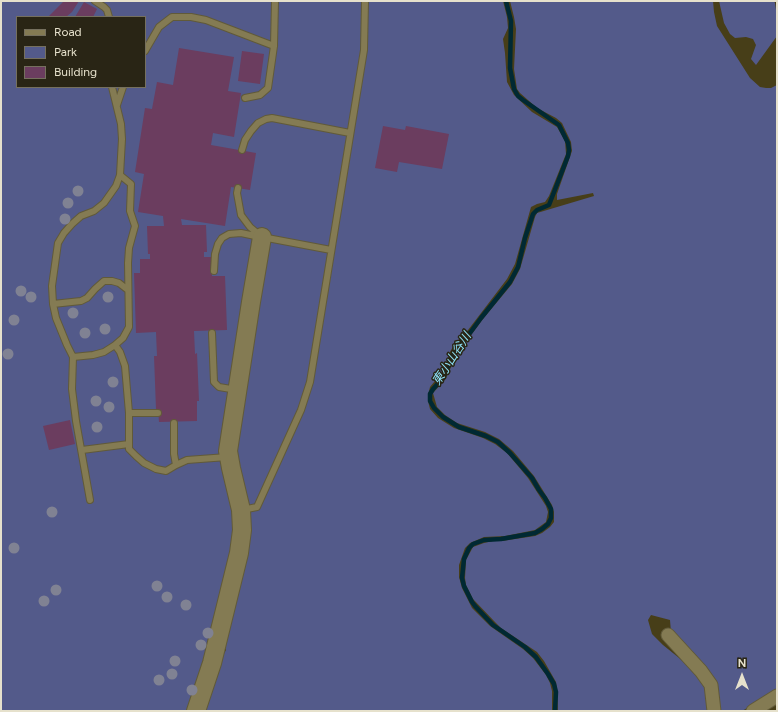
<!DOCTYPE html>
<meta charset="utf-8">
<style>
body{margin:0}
#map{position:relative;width:778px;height:712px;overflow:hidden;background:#473e18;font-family:Figtree,sans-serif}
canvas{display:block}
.frame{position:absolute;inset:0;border:2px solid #e6e1cc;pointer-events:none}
.legend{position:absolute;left:16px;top:16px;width:130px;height:72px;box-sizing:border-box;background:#292515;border:1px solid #75705e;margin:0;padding:5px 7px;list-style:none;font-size:12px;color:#e6e1cc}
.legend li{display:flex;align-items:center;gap:8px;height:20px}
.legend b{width:20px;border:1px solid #75705e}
.north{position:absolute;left:722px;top:656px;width:40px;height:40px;-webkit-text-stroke:3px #292515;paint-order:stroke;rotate:0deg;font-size:11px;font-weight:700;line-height:16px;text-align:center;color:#e6e1cc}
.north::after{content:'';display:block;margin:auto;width:14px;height:18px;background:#e6e1cc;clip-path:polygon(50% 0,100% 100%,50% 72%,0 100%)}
</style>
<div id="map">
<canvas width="778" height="712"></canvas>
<div class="frame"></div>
<ul class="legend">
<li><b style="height:5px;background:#847b53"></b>Road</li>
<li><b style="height:11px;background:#535a8a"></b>Park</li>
<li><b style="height:11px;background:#6b3d5f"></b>Building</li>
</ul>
<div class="north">N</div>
</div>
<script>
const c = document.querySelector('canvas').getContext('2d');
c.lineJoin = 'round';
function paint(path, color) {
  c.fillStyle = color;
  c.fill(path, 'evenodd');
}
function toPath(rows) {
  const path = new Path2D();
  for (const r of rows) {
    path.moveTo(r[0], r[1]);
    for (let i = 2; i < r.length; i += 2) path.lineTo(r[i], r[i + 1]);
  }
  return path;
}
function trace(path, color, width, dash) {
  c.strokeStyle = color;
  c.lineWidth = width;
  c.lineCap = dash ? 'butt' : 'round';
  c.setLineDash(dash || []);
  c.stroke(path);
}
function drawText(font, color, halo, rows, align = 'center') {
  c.font = font + ' Figtree,"Noto Sans JP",sans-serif';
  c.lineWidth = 3;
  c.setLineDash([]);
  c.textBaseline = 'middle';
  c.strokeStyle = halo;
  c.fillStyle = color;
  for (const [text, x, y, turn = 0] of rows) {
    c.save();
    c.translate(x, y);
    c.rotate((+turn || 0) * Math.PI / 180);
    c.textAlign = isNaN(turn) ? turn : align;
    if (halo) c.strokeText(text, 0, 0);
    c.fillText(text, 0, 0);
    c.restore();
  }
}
paint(toPath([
 [1,1,503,1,507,17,508,28,503,39,505,53,507,82,514,95,532,112,557,127,565,141,566,154,549,196,545,202,537,204,531,207,515,264,507,279,465,334,455,343,450,352,444,370,430,387,428,395,428,401,430,409,438,418,454,428,483,438,495,444,507,453,528,478,546,506,548,512,546,522,535,530,505,536,484,537,470,543,465,548,459,565,459,577,462,588,472,608,490,626,523,649,533,658,546,675,550,683,552,691,552,711,205,711,222,657,226,650,223,643,209,641,189,711,1,711],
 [17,17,145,17,145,87,17,87],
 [510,1,713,1,714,12,717,26,750,78,760,87,766,88,771,88,777,85,777,691,742,711,720,711,671,632,670,620,651,615,648,620,652,634,663,645,694,670,707,692,708,711,558,711,557,690,556,682,544,661,537,652,501,628,494,621,473,599,466,585,465,578,466,560,473,547,484,543,493,541,502,541,535,536,542,533,550,527,554,522,554,512,552,505,534,476,513,451,499,439,485,432,457,423,445,415,437,407,433,393,445,380,449,372,457,352,460,346,469,338,483,319,512,284,520,269,535,217,537,213,594,196,593,193,557,200,557,194,572,151,571,142,562,123,556,118,537,108,520,93,517,89,514,69,516,29,514,17],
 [719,1,774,1,775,3,777,17,777,36,756,65,751,59,756,45,753,39,746,37,735,38,730,34,724,23]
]), '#535a8a');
trace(toPath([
 [506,1,511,21,510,68,514,89,518,96,523,100,559,125,568,143,569,150,568,156,549,205,537,210,533,214,525,238,518,267,510,282,481,318,467,337,459,344,454,352,443,378,433,389,430,394,430,401,434,408,443,417,459,427,486,436,498,442,510,453,532,478,539,490,545,498,551,509,551,518,548,524,542,529,535,533,501,539,484,540,473,544,469,548,464,559,462,578,464,586,472,602,475,606,493,625,525,647,536,657,548,674,554,684,556,692,555,711]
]), '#002933', 4.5);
paint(toPath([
 [64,1,79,1,72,12,66,17,48,17],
 [84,2,97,9,93,17,75,17],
 [179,48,234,57,228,91,241,93,234,137,213,133,211,145,256,153,250,190,231,187,225,226,181,219,182,225,206,225,207,252,204,252,204,257,211,257,212,276,225,276,227,330,194,331,195,354,197,353,199,401,197,401,197,421,159,422,158,409,156,409,154,356,157,356,156,332,136,333,134,273,140,273,140,259,150,259,150,254,148,254,147,226,164,226,163,216,138,212,144,174,135,172,145,108,152,109,157,82,173,85],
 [242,51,264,54,260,84,238,81],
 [383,126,405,130,406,126,449,134,442,169,399,162,397,172,375,168],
 [70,420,75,444,49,450,43,426]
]), '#6b3d5f');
const lane = toPath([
 [95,1,104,7,107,10,109,17],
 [145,51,159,27,172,17,191,17,206,20,274,46],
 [245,98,260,95,268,88,274,46,275,1],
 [117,105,123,87],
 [242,150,245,140,251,131,258,123,266,119,272,118,350,133],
 [238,188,237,193,241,215,250,227,262,237,331,250],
 [214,271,215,254,218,244,222,238,229,234,241,233,260,237],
 [53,304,81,301,87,298,95,289,104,281,112,281,119,283,128,290],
 [212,333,214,382,219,387,237,390],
 [115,345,120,352,125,366,129,413,129,449,136,456,144,463,156,469,166,471,176,465,187,460,227,457],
 [73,357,93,355,104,352,115,345,123,338,129,327,128,263,129,248,135,226,130,211,131,184,120,175],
 [129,413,158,413],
 [174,423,174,454,176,465],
 [82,450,129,444],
 [90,500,76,421,72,389,73,357,67,345,56,318,53,304,52,286,58,243,64,233,72,224,81,216,94,211,104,203,116,186,120,175,122,139,121,124,112,87],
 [242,510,257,507,301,410,310,382,364,50,365,1]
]);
const street = toPath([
 [668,635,701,671,711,685,714,711],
 [753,711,777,696]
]);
const secondary = toPath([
 [196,711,212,663,239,553,242,530,241,510,231,468,228,451,251,302,262,237]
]);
trace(lane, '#615a39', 8);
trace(street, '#615a39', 15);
trace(secondary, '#615a39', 20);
trace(lane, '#847b53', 6);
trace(street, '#847b53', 13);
trace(secondary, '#847b53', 18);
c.fillStyle = '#808293';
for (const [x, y] of [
 [78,191],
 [68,203],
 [65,219],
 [21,291],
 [31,297],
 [108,297],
 [73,313],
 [14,320],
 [105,329],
 [85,333],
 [8,354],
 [113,382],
 [96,401],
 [109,407],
 [97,427],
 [52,512],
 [14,548],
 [157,586],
 [56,590],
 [167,597],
 [44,601],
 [186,605],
 [208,633],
 [201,645],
 [175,661],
 [172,674],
 [159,680],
 [192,690]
]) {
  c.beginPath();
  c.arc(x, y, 5.5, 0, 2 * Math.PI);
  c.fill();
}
drawText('italic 12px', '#8fe5fd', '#292515', [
 ["東小山谷川",452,359,-57]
]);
</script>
